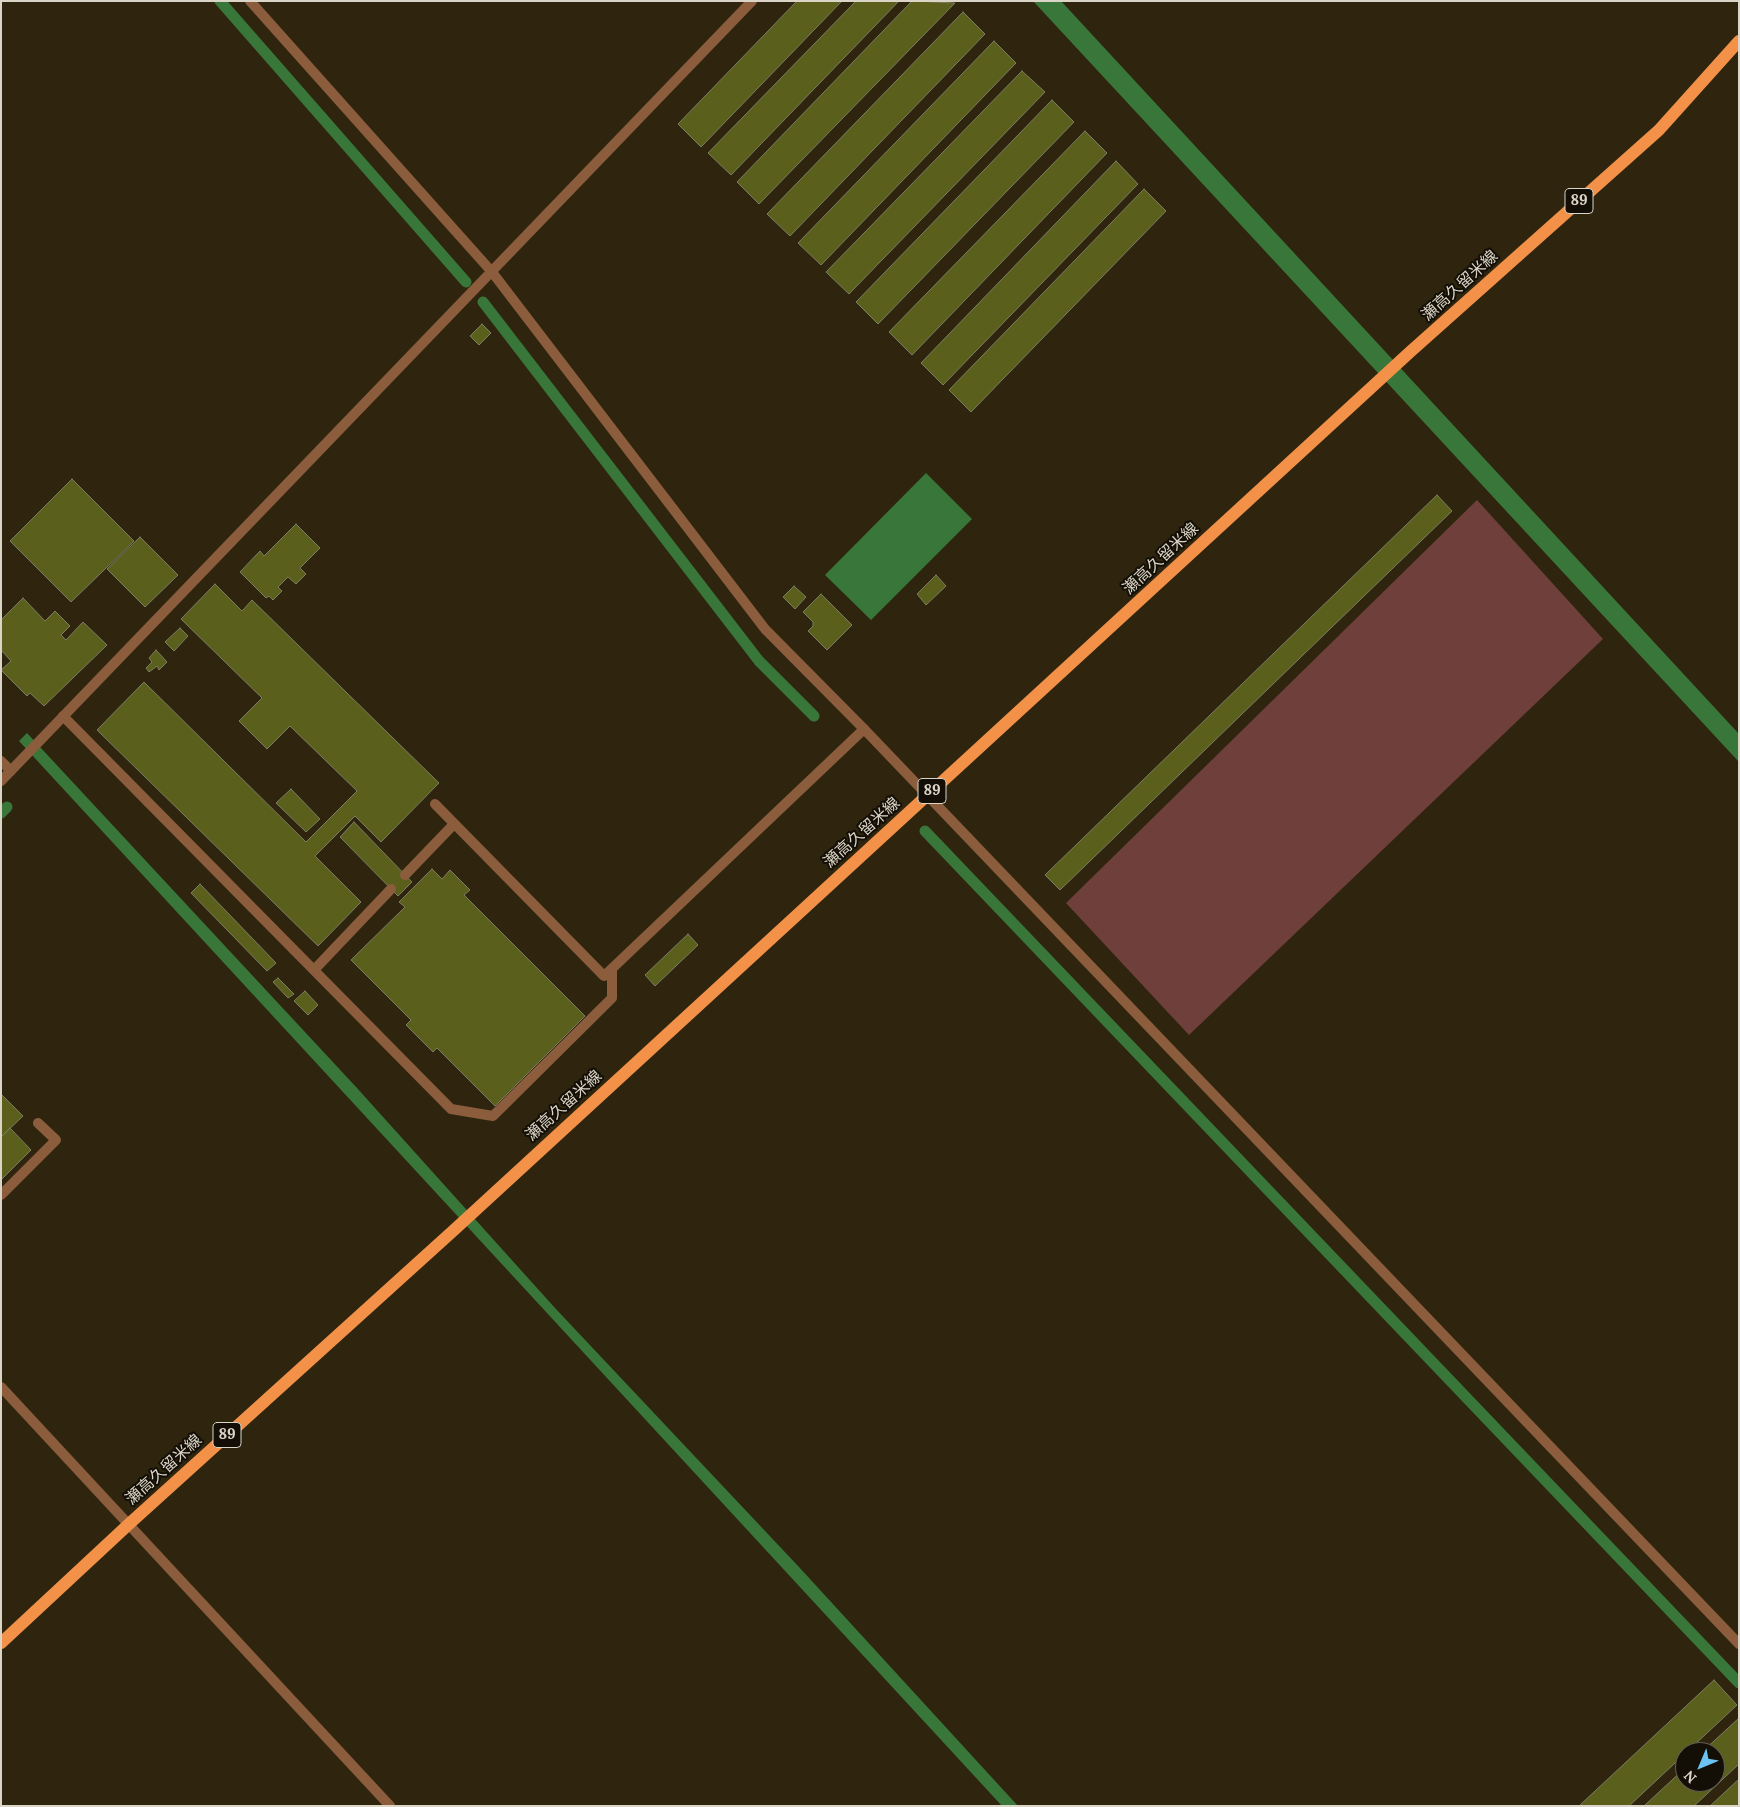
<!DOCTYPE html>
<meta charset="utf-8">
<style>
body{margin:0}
#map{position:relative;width:1740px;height:1807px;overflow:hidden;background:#2f250f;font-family:Lora,serif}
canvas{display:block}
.frame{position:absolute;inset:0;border:2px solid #dbd5c7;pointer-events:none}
.north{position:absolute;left:1675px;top:1742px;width:50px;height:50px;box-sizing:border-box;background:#130f06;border:1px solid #635e53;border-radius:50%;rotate:225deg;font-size:14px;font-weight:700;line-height:20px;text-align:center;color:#dbd5c7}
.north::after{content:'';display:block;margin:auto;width:18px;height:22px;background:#6ac3f1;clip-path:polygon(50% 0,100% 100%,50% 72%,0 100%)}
</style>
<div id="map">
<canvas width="1740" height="1807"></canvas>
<div class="frame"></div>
<div class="north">N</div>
</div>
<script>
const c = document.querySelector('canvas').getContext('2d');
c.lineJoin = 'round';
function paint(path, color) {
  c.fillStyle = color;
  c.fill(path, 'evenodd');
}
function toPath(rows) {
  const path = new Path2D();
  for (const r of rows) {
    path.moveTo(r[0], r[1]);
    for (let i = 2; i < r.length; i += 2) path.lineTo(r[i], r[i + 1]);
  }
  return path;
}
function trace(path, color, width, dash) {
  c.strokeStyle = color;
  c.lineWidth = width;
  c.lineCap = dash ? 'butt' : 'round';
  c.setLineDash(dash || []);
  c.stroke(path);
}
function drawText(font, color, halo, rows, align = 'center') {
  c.font = font + ' Lora,"Noto Sans JP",serif';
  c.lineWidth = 4;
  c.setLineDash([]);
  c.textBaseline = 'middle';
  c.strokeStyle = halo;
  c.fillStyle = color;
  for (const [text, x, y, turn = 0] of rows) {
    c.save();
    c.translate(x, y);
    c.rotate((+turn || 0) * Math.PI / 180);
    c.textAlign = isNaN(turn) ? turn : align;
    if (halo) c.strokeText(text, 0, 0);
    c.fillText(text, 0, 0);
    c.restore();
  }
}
paint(toPath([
 [1477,500,1603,639,1189,1035,1066,903]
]), '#6f3f3b');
paint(toPath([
 [1033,1,1061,1,1739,734,1739,762],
 [926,473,972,519,871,620,825,575],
 [27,733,357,1088,555,1308,799,1567,1018,1806,1002,1806,931,1729,19,741]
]), '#397639');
trace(toPath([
 [220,1,466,282],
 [483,302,759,661,814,716],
 [1,813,7,807],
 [925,831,1739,1683]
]), '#397639', 11);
const building = toPath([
 [797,1,842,1,701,147,678,124,797,1],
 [856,1,899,1,731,175,708,153,856,1],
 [912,1,955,3,759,204,737,182,912,1],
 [963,12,985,34,790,236,767,214,963,12],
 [994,41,1016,63,821,265,798,243,994,41],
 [1022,71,1045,92,849,294,826,272,1022,71],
 [1052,100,1074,122,878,324,856,302,1052,100],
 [1085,131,1107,153,912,355,889,332,1085,131],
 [1116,161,1138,184,943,385,921,363,1116,161],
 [1144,189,1166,211,971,412,949,390,1144,189],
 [482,324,491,333,479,345,470,336,482,324],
 [72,479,134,541,71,602,10,541,72,479],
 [1437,495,1452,511,1060,890,1045,875,1437,495],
 [296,524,320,548,300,568,306,574,296,584,288,577,278,587,282,591,273,600,269,596,266,598,240,572,260,551,264,556,296,524],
 [140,537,178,575,145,607,107,569,140,537],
 [936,575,946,586,926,605,917,594,936,575],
 [215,584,242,611,252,600,439,783,381,842,355,816,315,856,361,902,318,946,97,730,144,682,306,842,357,791,290,726,267,749,239,721,262,698,181,619,215,584],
 [794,586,806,597,795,609,783,597,794,586],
 [821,594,852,625,827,650,808,631,813,626,813,622,803,612,821,594],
 [23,598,45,621,55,611,70,626,61,635,66,640,83,622,107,645,44,706,30,693,27,696,1,670,11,661,1,650,1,620,23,598],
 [180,628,188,636,174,651,165,642,180,628],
 [156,650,167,662,159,670,157,666,149,672,146,668,152,662,149,658,156,650],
 [291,789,320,819,306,832,276,803,291,789],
 [354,822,412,882,398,896,340,837,354,822],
 [432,869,442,879,450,870,470,890,464,895,585,1016,495,1106,437,1048,433,1052,406,1025,411,1020,351,960,405,907,399,902,432,869],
 [200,884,276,963,267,971,191,893,200,884],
 [688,934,698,945,655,986,645,975,688,934],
 [278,978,294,994,288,998,273,982,278,978],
 [305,991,318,1005,308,1015,294,1001,305,991],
 [1,1094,23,1116,1,1137,1,1094],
 [10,1128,31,1150,1,1180,1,1137,10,1128],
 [1714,1680,1737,1705,1629,1806,1579,1806,1714,1680],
 [1739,1718,1739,1764,1694,1806,1644,1806,1685,1768,1685,1782,1715,1782,1715,1752,1702,1752,1739,1718],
 [1739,1779,1739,1806,1710,1806,1739,1779]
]);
paint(building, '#5a5f1b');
trace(building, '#7b7e64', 1);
trace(toPath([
 [63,716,451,1109,493,1116,612,998,612,969],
 [435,804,604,976,864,729],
 [405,875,454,824],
 [314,970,391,889],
 [1,1195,56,1140,38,1123]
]), '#8c5d3d', 10);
trace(toPath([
 [250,1,492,272,765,629,864,729,1739,1644],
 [1,761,11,771],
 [1,781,752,1],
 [1,1387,390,1806]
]), '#8c5d3d', 10);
trace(toPath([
 [1,1643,129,1524,454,1230,1410,352,1659,130,1739,41]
]), '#f39148', 12);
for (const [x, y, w] of [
 [1579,201,28],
 [932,791,28],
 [227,1435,28]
]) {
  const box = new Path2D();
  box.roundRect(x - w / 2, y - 12.5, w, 25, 4);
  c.fillStyle = '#130f06';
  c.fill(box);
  trace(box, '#dbd5c7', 1);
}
drawText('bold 15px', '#dbd5c7', null, [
 ["89",1579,201],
 ["89",932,791],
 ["89",227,1435]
]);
drawText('16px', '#dbd5c7', '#130f06', [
 ["瀬高久留米線",1460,286,-42],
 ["瀬高久留米線",1161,559,-43],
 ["瀬高久留米線",862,833,-42],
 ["瀬高久留米線",564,1106,-42],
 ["瀬高久留米線",164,1470,-42]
]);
</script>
